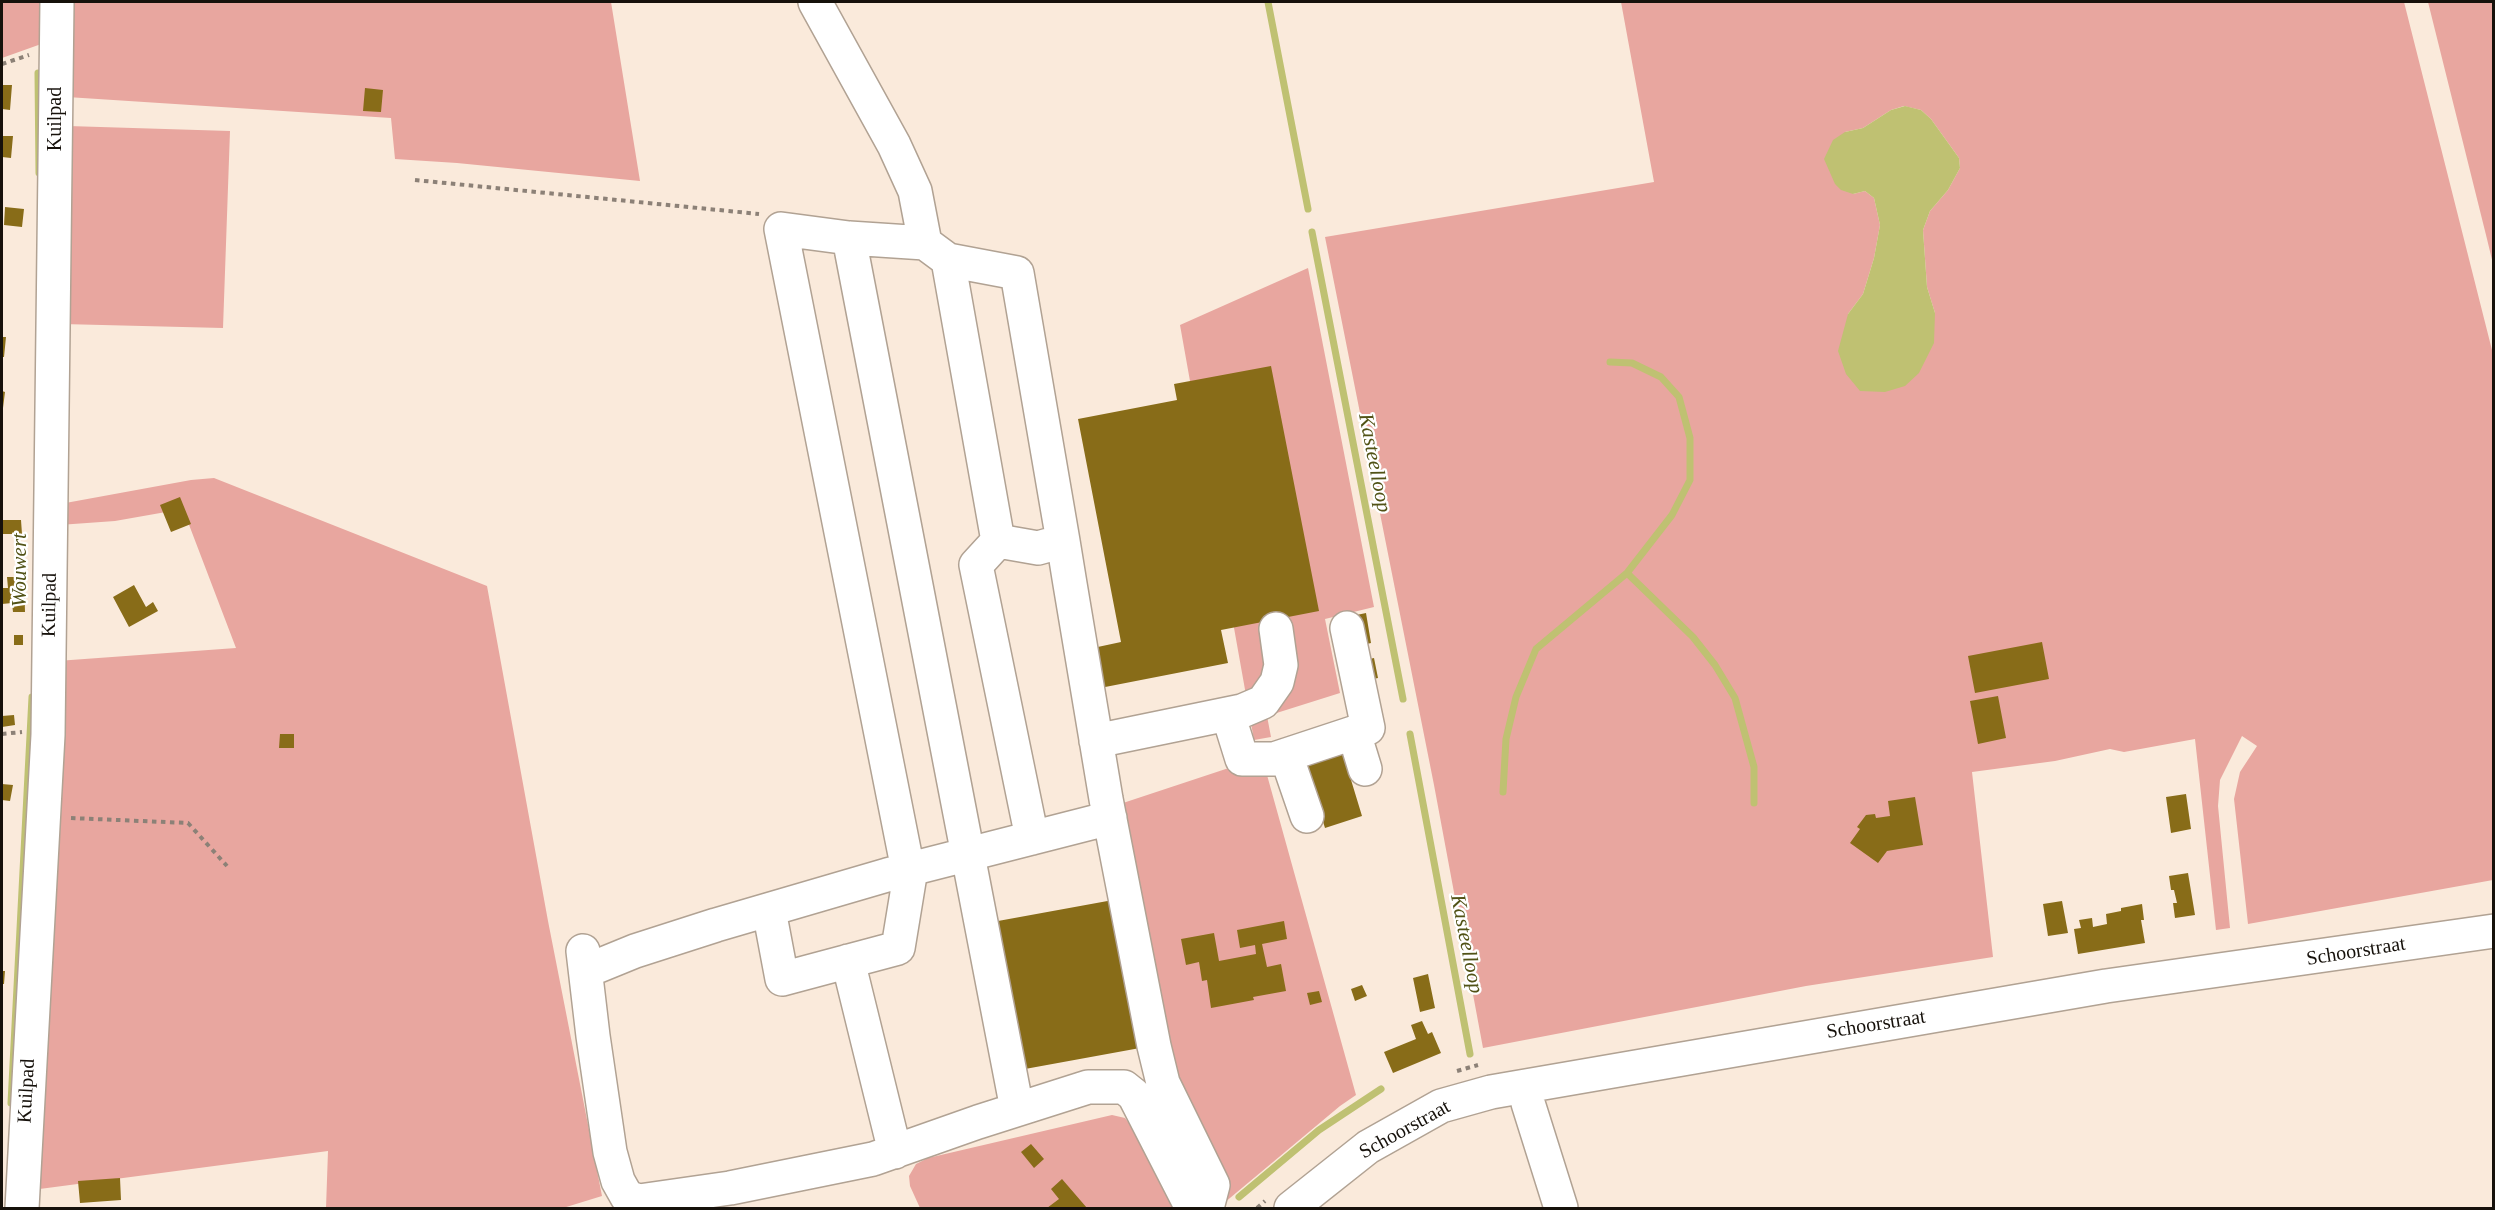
<!DOCTYPE html>
<style>
body{margin:0}
#map{position:relative;width:2495px;height:1210px;overflow:hidden;background:#faeadb;font-family:Georgia,serif}
canvas{display:block}
.frame{position:absolute;inset:0;border:3px solid #16110b;pointer-events:none}
</style>
<div id="map">
<canvas width="2495" height="1210"></canvas>
<div class="frame"></div>
</div>
<script>
const c = document.querySelector('canvas').getContext('2d');
c.lineJoin = 'round';
function paint(path, color) {
  c.fillStyle = color;
  c.fill(path, 'evenodd');
}
function toPath(rows) {
  const path = new Path2D();
  for (const r of rows) {
    path.moveTo(r[0], r[1]);
    for (let i = 2; i < r.length; i += 2) path.lineTo(r[i], r[i + 1]);
  }
  return path;
}
function trace(path, color, width, dash) {
  c.strokeStyle = color;
  c.lineWidth = width;
  c.lineCap = dash ? 'butt' : 'round';
  c.setLineDash(dash || []);
  c.stroke(path);
}
function drawText(font, color, halo, rows, align = 'center') {
  c.font = font + ' Georgia,serif';
  c.lineWidth = 4.5;
  c.setLineDash([]);
  c.textBaseline = 'middle';
  c.strokeStyle = halo;
  c.fillStyle = color;
  for (const [text, x, y, turn = 0] of rows) {
    c.save();
    c.translate(x, y);
    c.rotate((+turn || 0) * Math.PI / 180);
    c.textAlign = isNaN(turn) ? turn : align;
    if (halo) c.strokeText(text, 0, 0);
    c.fillText(text, 0, 0);
    c.restore();
  }
}
paint(toPath([
 [2,2,45,2,44,43,2,58],
 [68,2,611,2,640,181,457,163,395,159,391,118,67,97],
 [1621,2,2404,2,2493,354,2493,880,2248,924,2234,799,2240,772,2257,746,2242,736,2220,780,2218,806,2230,928,2216,930,2195,739,2124,752,2110,749,2055,761,1972,772,1993,957,1806,986,1483,1048,1434,785,1325,237,1654,182],
 [1904,106,1921,110,1931,119,1959,158,1960,168,1948,190,1930,211,1923,230,1927,287,1935,313,1848,314,1863,294,1874,258,1880,225,1874,198,1865,191,1853,194,1845,132,1863,128,1891,110],
 [2428,2,2493,2,2493,264,2487,239],
 [68,126,230,131,223,328,62,324],
 [1308,268,1374,607,1325,619,1340,693,1267,716,1271,737,1254,740,1180,325],
 [214,478,487,586,548,921,602,1196,563,1208,326,1208,328,1151,32,1190,57,661,236,648,183,509,115,521,59,525,60,504,191,480],
 [1262,757,1356,1095,1340,1106,1224,1203,1184,1114,1123,803],
 [1112,1115,1125,1118,1132,1127,1174,1208,920,1208,910,1186,909,1176,916,1164,928,1158]
]), '#e8a69f');
paint(toPath([
 [1905,106,1921,110,1931,119,1959,158,1960,168,1948,190,1930,211,1923,230,1927,287,1935,313,1934,343,1919,373,1905,386,1885,392,1860,391,1846,374,1838,351,1848,314,1863,294,1874,258,1880,225,1874,198,1865,191,1853,194,1841,190,1835,184,1824,159,1833,140,1845,132,1863,128,1891,110]
]), '#bfc172');
trace(toPath([
 [1268,2,1308,209],
 [38,73,39,173],
 [1312,232,1403,699],
 [1627,573,1693,637,1715,665,1735,698,1754,767,1754,803],
 [1410,734,1470,1054],
 [1503,792,1506,739,1516,697,1536,649,1627,573,1672,515,1690,480,1690,438,1679,397,1661,377,1632,363,1610,362],
 [11,1103,32,697],
 [1239,1197,1319,1130,1381,1089]
]), '#bfc172', 7);
paint(toPath([
 [2,85,12,85,10,110,2,109],
 [365,88,383,90,381,112,363,111],
 [2,136,13,136,11,158,2,157],
 [5,207,24,209,22,227,4,225],
 [2,337,6,337,4,357,2,357],
 [1271,366,1319,611,1221,630,1228,663,1100,688,1093,648,1121,642,1078,419,1177,400,1174,384],
 [2,391,5,392,3,408,2,408],
 [180,497,191,524,171,532,160,505],
 [2,520,21,520,22,534,2,534],
 [7,577,24,577,25,612,13,612,12,603,2,604,2,588,8,588],
 [134,585,146,607,153,602,158,611,129,627,113,597],
 [1366,613,1371,643,1358,646,1352,616],
 [14,635,23,635,23,645,14,645],
 [2042,642,2049,679,1975,693,1968,656],
 [1374,658,1378,678,1364,681,1360,661],
 [1998,696,2006,738,1978,744,1970,701],
 [14,715,15,725,2,727,2,716],
 [280,734,294,734,294,748,279,748],
 [1341,747,1362,816,1325,828,1303,758],
 [2,784,13,785,10,801,2,800],
 [2186,794,2191,829,2171,833,2166,797],
 [1915,797,1923,845,1887,851,1878,863,1850,843,1860,829,1857,827,1866,815,1875,814,1876,818,1890,816,1888,801],
 [2188,873,2195,915,2175,918,2173,903,2177,903,2174,890,2171,890,2169,876],
 [1113,900,1140,1048,1025,1069,998,921],
 [2062,901,2068,933,2048,936,2043,904],
 [2142,904,2144,920,2141,920,2145,943,2078,954,2074,929,2081,928,2079,920,2092,918,2093,927,2107,924,2106,914,2121,911,2121,908],
 [1284,921,1287,939,1262,944,1267,967,1281,964,1286,991,1253,997,1254,1000,1211,1008,1207,980,1202,981,1199,962,1186,965,1181,939,1214,933,1219,961,1256,954,1255,945,1240,948,1237,930],
 [2,971,5,971,4,984,2,984],
 [1428,974,1435,1008,1420,1012,1413,978],
 [1362,985,1367,996,1355,1001,1351,989],
 [1319,991,1322,1002,1310,1005,1307,993],
 [1422,1021,1428,1034,1432,1032,1441,1053,1393,1073,1384,1052,1416,1039,1411,1025],
 [1031,1144,1044,1159,1034,1168,1021,1152],
 [120,1178,121,1200,80,1203,78,1181],
 [1062,1179,1087,1208,1047,1208,1059,1199,1051,1189]
]), '#886c18');
const minor = toPath([
 [815,2,894,145,915,191,925,243],
 [849,238,1017,1109],
 [998,541,976,565,1032,838],
 [1063,541,1038,548,998,541,948,260,1017,273,1063,541,1070,584,1106,799,1154,1046,1163,1083,1213,1185,1207,1208],
 [1228,714,1242,759,1274,759,1368,728,1347,628],
 [1354,733,1365,769],
 [1096,741,1242,711,1263,702,1277,682,1281,665,1276,629],
 [1286,755,1307,816],
 [908,870,781,229,849,238,925,243,948,260],
 [769,910,782,979,898,948,911,869],
 [583,951,593,1036,610,1152,618,1181,627,1197,639,1201,730,1188,873,1159,978,1122,1088,1087,1124,1087,1134,1095,1192,1208],
 [848,961,895,1152],
 [586,971,635,951,716,925,887,875,1110,818],
 [1527,1086,1528,1103,1561,1208],
 [22,1208,48,735,57,2],
 [1291,1208,1368,1147,1441,1106,1491,1092,2106,986,2494,931]
]);
trace(minor, '#b1a293', 36);
trace(toPath([
 [2,64,29,55],
 [415,180,759,214],
 [2,734,22,732],
 [71,818,188,823,227,866],
 [1457,1071,1478,1065],
 [1257,1208,1265,1201]
]), '#8c8177', 4, [4.5, 4.5]);
trace(minor, '#fff', 33);
drawText('20px', '#16110b', '#fff', [
 ["Kuilpad",56,119,-90],
 ["Kuilpad",50,605,-89],
 ["Schoorstraat",2356,952,-9],
 ["Schoorstraat",1876,1025,-9],
 ["Kuilpad",27,1091,-87],
 ["Schoorstraat",1405,1130,-29]
]);
drawText('italic 21px', '#515216', '#fff', [
 ["Kasteelloop",1374,463,79],
 ["Wouwert",20,570,-90],
 ["Kasteelloop",1466,944,79]
]);
</script>
